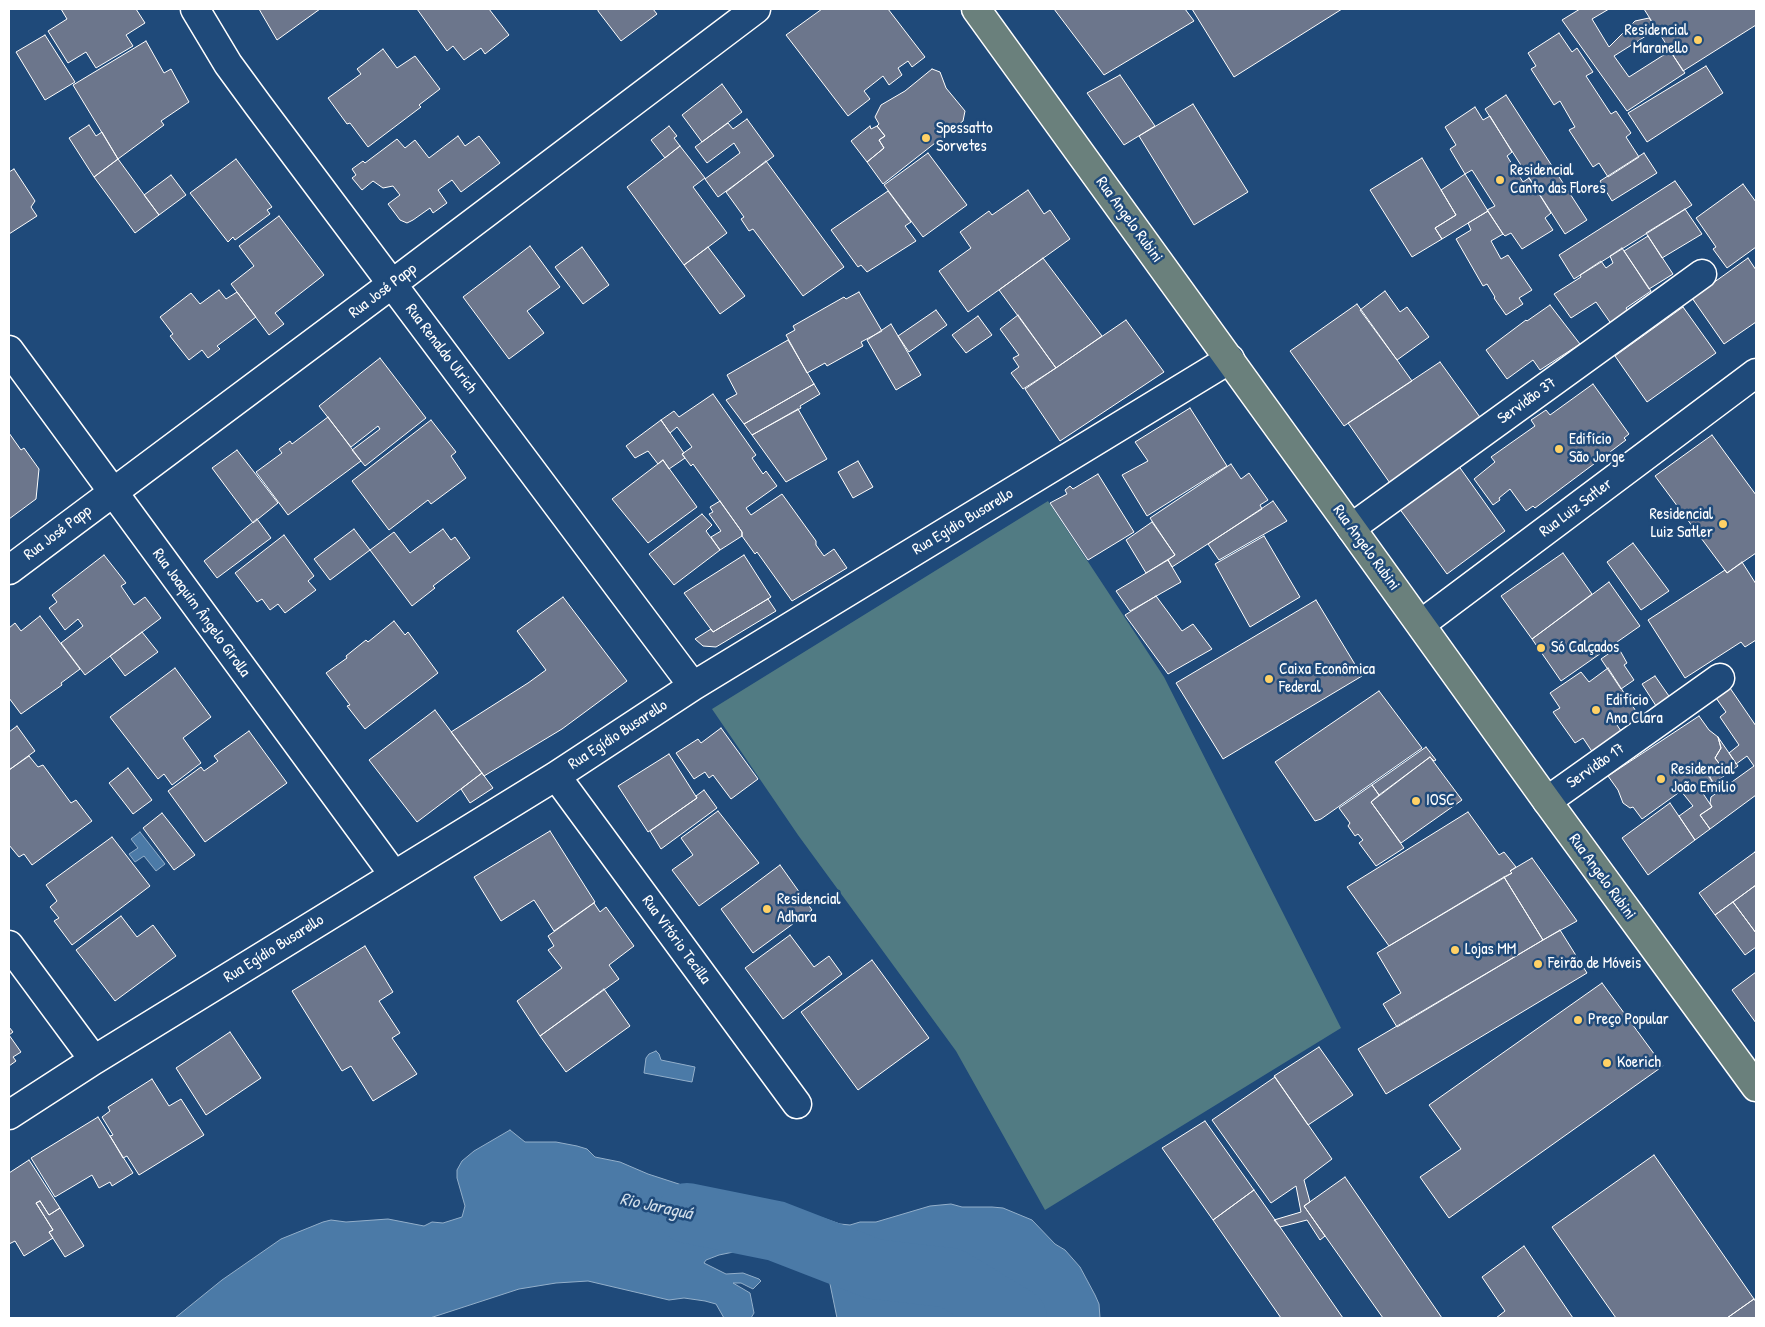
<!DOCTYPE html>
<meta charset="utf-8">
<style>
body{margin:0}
#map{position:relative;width:1765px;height:1327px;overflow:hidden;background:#1f4a7a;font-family:"Patrick Hand",sans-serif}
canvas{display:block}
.frame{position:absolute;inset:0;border:10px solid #fff;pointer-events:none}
</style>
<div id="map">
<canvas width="1765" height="1327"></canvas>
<div class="frame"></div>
</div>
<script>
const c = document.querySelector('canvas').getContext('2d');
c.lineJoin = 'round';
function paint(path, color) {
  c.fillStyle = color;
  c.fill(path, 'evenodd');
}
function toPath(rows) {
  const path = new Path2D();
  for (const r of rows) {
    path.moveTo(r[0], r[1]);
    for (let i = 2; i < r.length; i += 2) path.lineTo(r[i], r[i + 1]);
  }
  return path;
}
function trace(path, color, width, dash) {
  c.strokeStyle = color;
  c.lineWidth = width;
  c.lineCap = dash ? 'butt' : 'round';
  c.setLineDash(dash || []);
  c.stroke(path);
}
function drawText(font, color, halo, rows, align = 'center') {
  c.font = font + ' "Patrick Hand",sans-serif';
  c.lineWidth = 5;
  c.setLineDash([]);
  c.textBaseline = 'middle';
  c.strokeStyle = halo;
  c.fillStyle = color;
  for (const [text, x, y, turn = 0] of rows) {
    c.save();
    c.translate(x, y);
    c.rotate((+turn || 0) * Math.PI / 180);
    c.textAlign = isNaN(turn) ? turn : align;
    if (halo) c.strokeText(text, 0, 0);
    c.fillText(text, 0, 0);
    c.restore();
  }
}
paint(toPath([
 [1048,501,1164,677,1341,1028,1045,1210,956,1051,798,835,712,709]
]), '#517b83');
const water = toPath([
 [140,832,165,864,156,871,144,856,135,862,129,854,138,848,131,839,140,832],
 [656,1051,659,1054,661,1060,695,1067,692,1082,644,1073,646,1058,649,1054,656,1051],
 [510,1130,525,1142,556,1142,577,1146,587,1149,595,1157,620,1162,648,1174,688,1187,719,1193,740,1200,771,1203,790,1212,811,1214,840,1224,850,1225,860,1222,876,1222,930,1206,951,1204,962,1207,992,1207,1003,1208,1032,1220,1055,1244,1065,1250,1080,1267,1095,1295,1099,1304,1100,1318,837,1318,830,1284,812,1258,810,1250,797,1235,784,1236,775,1228,768,1230,772,1238,767,1245,719,1255,706,1260,704,1263,726,1274,743,1273,759,1279,761,1281,753,1289,741,1283,733,1283,750,1293,754,1313,751,1318,724,1318,716,1304,705,1301,684,1298,669,1300,588,1281,556,1283,519,1289,430,1318,175,1318,222,1280,281,1239,323,1222,331,1220,346,1222,388,1219,424,1226,432,1222,443,1223,462,1217,465,1206,457,1178,457,1170,462,1161,474,1151,510,1130]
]);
paint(water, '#4b7aa7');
trace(water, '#93afca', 1);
trace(toPath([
 [687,1213,776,1231,874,1269,951,1278,1017,1318]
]), '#4b7aa7', 60);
const building = toPath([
 [61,9,136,9,145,23,126,35,133,46,96,68,86,52,68,63,48,31,67,19,61,9],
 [259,9,320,9,277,40,259,9],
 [417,9,489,9,509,35,485,54,481,48,464,60,453,46,447,51,417,9],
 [598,9,653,9,657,14,621,41,598,11,598,9],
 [822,9,888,9,925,57,912,67,908,61,898,68,902,75,889,85,883,76,864,91,870,99,848,116,786,35,822,9],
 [1054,9,1185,9,1194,21,1104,75,1054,9],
 [1192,9,1342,9,1234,77,1192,9],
 [1580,9,1609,9,1592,19,1609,47,1635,21,1649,18,1657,29,1614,56,1629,77,1670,51,1685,73,1627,111,1562,20,1580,9],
 [1644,9,1756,9,1756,25,1683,71,1644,9],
 [1559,33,1572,52,1577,48,1593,72,1586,76,1611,114,1616,111,1631,133,1626,137,1639,157,1608,177,1599,163,1593,167,1569,130,1575,127,1560,101,1554,105,1531,69,1536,66,1528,53,1559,33],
 [45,35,75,82,45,100,16,52,45,35],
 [146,41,164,73,171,69,189,102,161,121,164,125,118,159,73,85,146,41],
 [383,49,397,68,415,56,440,89,419,105,421,107,368,147,350,123,347,124,328,98,361,74,357,69,383,49],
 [1706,66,1723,93,1647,142,1628,113,1706,66],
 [932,69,940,72,946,88,965,111,963,121,883,184,867,162,884,148,879,140,885,136,877,126,879,124,875,117,881,105,905,91,932,69],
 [1120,75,1155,126,1124,145,1087,93,1120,75],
 [722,84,742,112,702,142,682,115,722,84],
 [1506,95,1587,220,1565,234,1485,109,1506,95],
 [1193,104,1248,192,1194,225,1139,136,1193,104],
 [1475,107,1483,120,1490,116,1512,152,1507,156,1523,182,1529,178,1551,213,1545,218,1553,230,1522,249,1511,233,1505,236,1503,234,1487,210,1495,206,1472,170,1465,174,1450,149,1456,145,1445,127,1475,107],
 [747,119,774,156,718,197,705,179,740,153,739,151,734,143,707,163,695,147,728,123,733,129,747,119],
 [89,125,96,136,102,132,118,159,94,177,69,138,89,125],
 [669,126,677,136,674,138,680,146,665,158,651,140,669,126],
 [870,126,871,129,877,126,885,136,879,140,884,148,867,162,851,141,870,126],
 [458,136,465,146,479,136,500,163,461,192,452,180,438,190,447,203,433,213,430,208,413,220,407,223,400,220,388,204,400,195,393,186,383,188,373,181,362,190,352,178,356,175,352,169,363,161,365,163,397,139,405,148,415,140,429,158,458,136],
 [680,146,705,178,693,187,727,233,684,265,627,187,680,146],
 [928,153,967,205,923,237,884,185,928,153],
 [1644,153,1657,173,1612,201,1600,181,1644,153],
 [1422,158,1456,215,1435,228,1442,239,1412,257,1370,190,1422,158],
 [118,159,159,215,135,233,94,177,118,159],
 [236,159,272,207,267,210,270,214,235,240,233,237,228,242,190,193,236,159],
 [766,161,844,267,803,296,753,229,749,231,741,219,744,217,726,192,766,161],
 [14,169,35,201,31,207,37,216,9,234,9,172,14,169],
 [1465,174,1488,211,1442,239,1435,228,1456,215,1441,190,1465,174],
 [171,175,186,195,159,215,144,195,171,175],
 [1675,181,1692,205,1574,279,1559,255,1675,181],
 [1743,184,1756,202,1756,247,1727,268,1713,249,1716,247,1696,218,1743,184],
 [1028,190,1044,214,1050,210,1070,239,968,312,939,271,971,248,960,232,989,211,992,215,1028,190],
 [888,191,911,222,905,226,916,241,867,272,861,265,858,267,831,230,888,191],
 [1685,209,1702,234,1662,258,1646,233,1685,209],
 [1488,211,1503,234,1491,241,1501,259,1508,255,1532,290,1519,298,1523,304,1506,315,1494,298,1495,297,1487,284,1483,286,1456,239,1471,230,1468,223,1488,211],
 [279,216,324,275,275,313,284,324,269,335,231,284,254,266,239,246,279,216],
 [1648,236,1673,274,1649,289,1624,251,1648,236],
 [530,246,560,287,527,311,544,333,509,359,463,297,530,246],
 [582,247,609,285,583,304,555,267,582,247],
 [708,247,745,296,720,314,684,265,708,247],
 [1622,248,1651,291,1626,308,1629,313,1612,325,1596,302,1571,318,1554,294,1581,277,1580,275,1601,261,1606,268,1613,263,1610,256,1622,248],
 [1043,258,1102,336,1056,368,999,290,1043,258],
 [1748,258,1756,270,1756,322,1724,344,1692,298,1748,258],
 [219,290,226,299,237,292,256,317,217,346,220,349,208,358,202,350,189,360,170,336,173,334,160,317,191,293,200,304,219,290],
 [1385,291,1400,312,1407,307,1429,337,1397,360,1360,310,1385,291],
 [859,292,882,331,861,342,863,346,827,366,825,363,807,373,786,335,795,330,793,326,844,297,846,299,859,292],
 [1357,304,1412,381,1344,426,1290,351,1357,304],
 [1550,305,1580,344,1540,370,1533,360,1507,379,1486,350,1526,320,1527,321,1550,305],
 [1683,307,1716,353,1647,402,1615,356,1683,307],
 [936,310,947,325,909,352,898,336,936,310],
 [1018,315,1056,368,1023,389,1011,373,1019,367,1013,358,1019,355,1000,329,1018,315],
 [978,316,992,335,966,353,952,335,978,316],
 [1126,320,1164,372,1060,441,1025,389,1126,320],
 [891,324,921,375,896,390,867,340,891,324],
 [788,340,814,384,744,424,726,400,737,394,727,375,788,340],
 [380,358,426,418,365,466,352,450,380,429,378,426,351,447,319,406,380,358],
 [1440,362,1482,420,1392,486,1348,423,1440,362],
 [814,384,820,394,800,406,801,408,752,435,744,424,814,384],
 [1593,384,1629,434,1624,438,1626,440,1535,508,1533,506,1526,511,1510,489,1499,498,1500,500,1493,505,1474,479,1495,462,1491,457,1535,426,1531,420,1546,410,1550,415,1593,384],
 [713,394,756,455,752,458,763,474,766,471,777,486,746,508,751,515,782,494,816,541,816,545,824,556,834,549,847,568,792,601,757,552,755,554,742,536,742,532,693,464,691,466,682,454,692,447,677,427,670,433,661,420,674,411,679,417,713,394],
 [1190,408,1227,466,1147,516,1122,475,1148,461,1135,442,1190,408],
 [798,409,827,459,786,482,752,435,798,409],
 [328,417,361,461,288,515,256,472,282,453,279,449,290,441,292,444,328,417],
 [431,420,456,452,451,456,466,478,431,504,428,500,389,530,352,481,431,420],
 [661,420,684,453,682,454,685,458,669,469,663,460,658,464,648,451,635,458,626,446,661,420],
 [9,433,21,450,24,448,39,469,36,499,9,519,9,433],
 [1712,435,1756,495,1756,553,1727,573,1655,476,1712,435],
 [237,450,278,503,253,523,212,468,237,450],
 [663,460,697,507,648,543,612,499,663,460],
 [858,461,873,487,853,498,838,472,858,461],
 [1231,464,1241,479,1249,473,1268,500,1260,505,1262,509,1172,567,1168,560,1175,555,1150,518,1231,464],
 [1458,465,1505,531,1447,574,1399,508,1458,465],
 [1098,474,1134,532,1088,560,1050,503,1067,494,1065,490,1070,486,1073,489,1098,474],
 [720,501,742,532,742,536,720,550,711,537,721,531,709,514,713,512,710,507,720,501],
 [1273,501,1287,521,1219,560,1208,544,1273,501],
 [702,514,712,525,706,531,720,550,674,585,649,554,702,514],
 [257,519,271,538,217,578,204,561,257,519],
 [1152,522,1175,555,1146,573,1126,540,1152,522],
 [354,529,370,550,330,580,314,559,354,529],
 [443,529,451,540,455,537,470,558,433,586,435,588,412,606,370,550,394,532,410,553,443,529],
 [284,535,314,576,308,581,316,590,285,613,278,604,270,610,262,599,257,602,235,573,284,535],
 [1264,536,1300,597,1250,627,1215,564,1264,536],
 [1633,543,1669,591,1641,610,1607,562,1633,543],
 [1563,553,1592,594,1532,639,1501,596,1563,553],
 [104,555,126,583,121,586,134,605,145,597,161,618,85,675,61,643,83,626,78,619,65,630,49,608,57,602,52,595,104,555],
 [744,555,771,597,713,632,684,593,744,555],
 [1168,560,1181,582,1130,611,1116,591,1168,560],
 [1742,562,1756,584,1756,640,1745,647,1741,642,1685,678,1648,620,1725,570,1727,573,1742,562],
 [1609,582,1640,626,1561,681,1532,639,1609,582],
 [1156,596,1182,631,1193,624,1212,649,1168,674,1125,615,1156,596],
 [563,597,627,681,562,729,484,776,451,732,528,683,546,670,517,631,563,597],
 [768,599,776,611,716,647,703,646,695,639,711,629,713,632,768,599],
 [1316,600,1362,676,1223,759,1176,683,1316,600],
 [40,616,80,669,61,683,62,685,21,714,9,698,9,628,15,623,21,631,40,616],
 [394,621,405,635,408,632,438,673,365,729,347,706,350,705,326,673,347,658,346,656,366,640,368,642,394,621],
 [142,632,158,652,125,676,110,656,142,632],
 [1618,647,1627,663,1624,665,1634,680,1621,689,1601,659,1618,647],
 [175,668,211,717,183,738,201,763,172,785,164,774,158,779,110,717,175,668],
 [1608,668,1641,719,1630,727,1623,717,1615,722,1623,734,1593,753,1583,738,1575,743,1553,712,1560,708,1550,693,1581,672,1589,682,1608,668],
 [1655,676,1671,699,1658,709,1642,684,1655,676],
 [1730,688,1756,726,1756,795,1710,829,1700,815,1712,807,1710,803,1711,797,1754,766,1747,756,1736,764,1729,753,1739,745,1720,717,1726,712,1716,698,1730,688],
 [1379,691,1422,748,1321,819,1315,821,1275,762,1379,691],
 [435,710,482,773,417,822,369,760,435,710],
 [1699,716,1709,730,1718,737,1721,748,1715,758,1721,766,1709,775,1712,781,1700,789,1712,807,1700,815,1710,829,1695,840,1679,816,1693,806,1681,791,1642,819,1633,807,1630,808,1623,803,1618,790,1608,776,1699,716],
 [17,726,35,751,9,770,9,732,17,726],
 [721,728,758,779,731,799,713,775,709,778,705,772,694,779,676,753,698,739,701,743,721,728],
 [249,731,287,783,205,842,168,791,201,767,204,771,218,761,214,756,249,731],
 [1718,737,1738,766,1714,783,1708,776,1709,773,1721,766,1715,758,1721,748,1718,737],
 [1426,747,1436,760,1434,761,1430,757,1379,795,1372,785,1426,747],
 [669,754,697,798,648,832,618,786,669,754],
 [29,756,38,767,43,765,71,803,76,800,92,821,32,865,24,854,19,857,9,845,9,770,29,756],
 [1430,757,1462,800,1401,843,1371,802,1430,757],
 [128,768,152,800,133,814,109,783,128,768],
 [482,773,493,788,470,803,461,789,482,773],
 [1372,785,1379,795,1371,802,1404,848,1376,866,1359,843,1363,840,1358,834,1355,836,1348,826,1350,823,1339,808,1372,785],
 [704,790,717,808,661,849,650,831,697,798,696,796,704,790],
 [1670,803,1695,840,1648,875,1622,838,1670,803],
 [718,811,759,863,699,906,672,870,693,855,681,838,718,811],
 [1468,812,1499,855,1504,852,1516,867,1510,871,1512,873,1389,946,1347,887,1468,812],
 [162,813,195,855,174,870,143,828,162,813],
 [550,831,595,902,554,931,534,900,501,921,474,877,550,831],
 [112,837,150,886,72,945,54,921,59,918,50,907,57,901,46,885,112,837],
 [1755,852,1756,854,1756,885,1715,915,1699,893,1755,852],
 [1532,858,1577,921,1543,940,1504,877,1512,873,1510,871,1532,858],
 [780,865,812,910,753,953,721,909,780,865],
 [1504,877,1543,940,1397,1027,1383,1004,1401,993,1377,953,1504,877],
 [1756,885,1756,933,1733,902,1756,885],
 [1733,902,1756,933,1756,947,1745,955,1715,915,1733,902],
 [594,903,600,912,606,907,634,946,609,965,619,979,540,1036,517,1001,562,968,548,950,554,946,548,936,594,903],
 [121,916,137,937,153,925,176,956,115,1001,76,950,121,916],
 [1560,930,1587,973,1386,1094,1358,1049,1560,930],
 [790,935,814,967,829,956,842,974,783,1019,745,968,790,935],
 [365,946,393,992,379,1001,400,1033,392,1038,417,1074,373,1101,351,1066,342,1071,292,991,365,946],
 [872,960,929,1038,858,1090,801,1012,872,960],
 [1756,972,1756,1023,1732,990,1756,972],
 [1602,983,1663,1066,1449,1218,1420,1177,1461,1149,1429,1105,1602,983],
 [604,989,630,1026,566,1072,540,1036,604,989],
 [9,1027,13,1032,9,1035,21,1052,13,1057,16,1061,9,1066,9,1027],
 [230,1032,261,1078,206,1115,176,1068,230,1032],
 [1319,1047,1353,1095,1308,1125,1274,1076,1319,1047],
 [1275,1077,1332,1159,1304,1180,1310,1202,1304,1206,1325,1236,1320,1240,1307,1220,1280,1227,1274,1220,1301,1212,1296,1186,1271,1203,1212,1120,1275,1077],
 [152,1079,169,1106,181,1099,204,1135,139,1175,127,1156,123,1158,110,1136,113,1135,102,1117,110,1111,108,1107,152,1079],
 [98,1117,133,1173,112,1186,110,1182,99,1188,92,1175,55,1197,31,1158,98,1117],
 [1205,1121,1254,1190,1213,1220,1162,1148,1205,1121],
 [1654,1155,1754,1299,1727,1318,1616,1318,1552,1227,1654,1155],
 [29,1160,60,1208,49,1215,40,1201,36,1203,53,1230,49,1232,53,1238,24,1256,15,1241,9,1244,9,1173,29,1160],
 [1345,1177,1442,1318,1383,1318,1304,1206,1345,1177],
 [1254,1190,1280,1227,1343,1318,1281,1318,1213,1220,1254,1190],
 [40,1201,49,1215,60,1208,84,1246,65,1257,49,1232,53,1230,36,1203,40,1201],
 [1524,1246,1573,1318,1496,1318,1505,1311,1482,1277,1524,1246],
 [1754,1299,1756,1302,1756,1318,1727,1318,1754,1299]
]);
paint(building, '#6c768c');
trace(building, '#fff', 1);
const minor = toPath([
 [195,9,228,64,258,105,693,686],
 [9,350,394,875],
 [1351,528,1702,274],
 [9,570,392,284,756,9],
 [1421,624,1756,373],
 [556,776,797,1104],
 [1547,801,1720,678],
 [9,945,94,1060],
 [9,1115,94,1060,556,776,693,686,1230,359]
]);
const major = toPath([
 [976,9,1351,528,1547,801,1756,1087]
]);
trace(minor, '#fff', 31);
trace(major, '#fff', 31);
trace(minor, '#1f4a7a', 28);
trace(major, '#6a807c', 28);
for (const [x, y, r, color] of [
 [1698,40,5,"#ffd166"],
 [926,138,5,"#ffd166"],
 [1500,180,5,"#ffd166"],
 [1559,449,5,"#ffd166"],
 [1723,524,5,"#ffd166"],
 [1541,648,5,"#ffd166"],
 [1269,679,5,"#ffd166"],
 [1596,710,5,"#ffd166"],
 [1661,779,5,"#ffd166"],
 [1416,801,5,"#ffd166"],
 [767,909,5,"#ffd166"],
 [1455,950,5,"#ffd166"],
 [1538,964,5,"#ffd166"],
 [1578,1020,5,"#ffd166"],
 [1607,1063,5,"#ffd166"]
]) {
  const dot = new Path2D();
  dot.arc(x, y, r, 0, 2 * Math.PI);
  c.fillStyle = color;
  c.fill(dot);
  trace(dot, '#1f4a7a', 2);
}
drawText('16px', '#fff', '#1f4a7a', [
 ["Residencial",1688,31,"right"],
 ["Maranello",1688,49,"right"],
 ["Spessatto",936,129],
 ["Sorvetes",936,147],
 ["Residencial",1510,171],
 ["Canto das Flores",1510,189],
 ["Edifício",1569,440],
 ["São Jorge",1569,458],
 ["Residencial",1713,515,"right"],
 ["Luiz Satler",1713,533,"right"],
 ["Só Calçados",1551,648],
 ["Caixa Econômica",1279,670],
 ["Federal",1279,688],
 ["Edifício",1606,701],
 ["Ana Clara",1606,719],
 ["Residencial",1671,770],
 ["João Emilio",1671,788],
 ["IOSC",1426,801],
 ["Residencial",777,900],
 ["Adhara",777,918],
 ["Lojas MM",1465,950],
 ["Feirão de Móveis",1548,964],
 ["Preço Popular",1588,1020],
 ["Koerich",1617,1063]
], 'left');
drawText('16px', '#fff', '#1f4a7a', [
 ["Rua Angelo Rubini",1129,220,54],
 ["Rua José Papp",383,291,-37],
 ["Rua Renaldo Ulrich",441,349,53],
 ["Servidão 37",1527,401,-36],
 ["Rua Luiz Satler",1576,508,-37],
 ["Rua Egídio Busarello",963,522,-31],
 ["Rua José Papp",58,533,-37],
 ["Rua Angelo Rubini",1366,548,54],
 ["Rua Joaquim Ângelo Girolla",201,613,54],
 ["Rua Egídio Busarello",618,735,-33],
 ["Servidão 17",1596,766,-35],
 ["Rua Angelo Rubini",1602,877,54],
 ["Rua Vitório Tecilla",676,940,54],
 ["Rua Egídio Busarello",274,949,-32]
]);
drawText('italic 18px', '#d2dee9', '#1f4a7a', [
 ["Rio Jaraguá",656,1207,12]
]);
</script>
